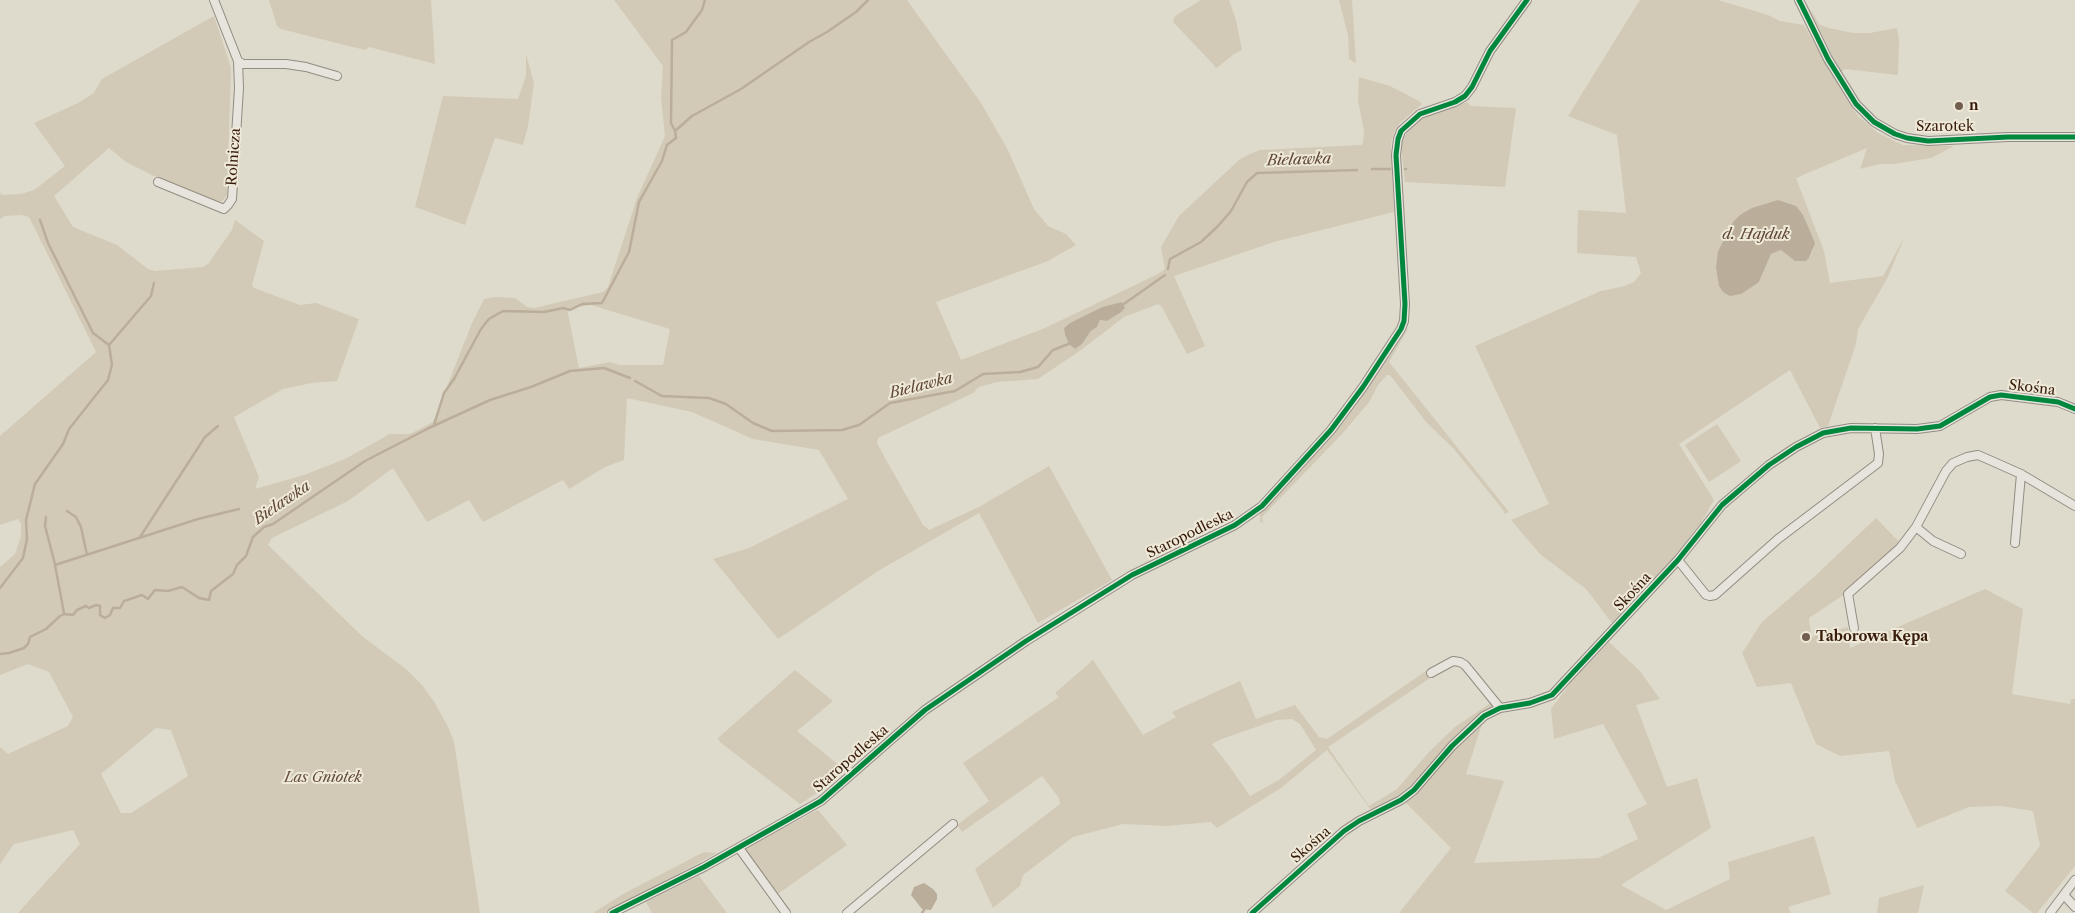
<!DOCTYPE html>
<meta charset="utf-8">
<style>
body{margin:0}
canvas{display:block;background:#dedacc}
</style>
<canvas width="2075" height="913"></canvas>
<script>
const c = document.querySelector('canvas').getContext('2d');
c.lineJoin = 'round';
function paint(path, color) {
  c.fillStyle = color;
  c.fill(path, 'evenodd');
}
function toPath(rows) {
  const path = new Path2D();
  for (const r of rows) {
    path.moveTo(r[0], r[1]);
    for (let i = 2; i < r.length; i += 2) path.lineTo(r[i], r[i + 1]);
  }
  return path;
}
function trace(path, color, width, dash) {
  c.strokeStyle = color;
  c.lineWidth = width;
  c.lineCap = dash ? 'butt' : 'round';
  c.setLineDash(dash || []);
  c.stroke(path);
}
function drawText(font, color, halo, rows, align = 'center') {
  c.font = font + ' "Libre Caslon Text",serif';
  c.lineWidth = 4;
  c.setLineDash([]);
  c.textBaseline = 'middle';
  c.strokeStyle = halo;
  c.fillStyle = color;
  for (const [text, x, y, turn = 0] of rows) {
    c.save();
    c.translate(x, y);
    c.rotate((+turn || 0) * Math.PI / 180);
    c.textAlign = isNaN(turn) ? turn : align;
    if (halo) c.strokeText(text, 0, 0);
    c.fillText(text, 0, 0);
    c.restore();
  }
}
paint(toPath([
 [269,0,431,0,435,64,369,47,365,50,281,29,277,26],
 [614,0,907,0,981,103,1008,150,1034,209,1048,226,1066,234,1076,245,1048,261,936,302,961,360,1045,328,1158,274,1165,269,1161,247,1179,216,1240,159,1250,154,1260,150,1361,145,1363,143,1364,131,1358,101,1359,77,1390,86,1419,101,1422,104,1400,123,1394,132,1391,143,1394,212,1274,242,1174,276,1205,346,1187,354,1162,307,1158,304,1124,317,1081,350,1038,379,997,382,979,387,973,393,878,438,877,443,885,458,923,525,929,530,979,507,1049,466,1112,580,1038,623,979,513,878,571,778,639,713,559,749,548,848,499,819,450,753,439,692,412,627,398,624,460,605,467,569,489,563,480,483,522,469,500,427,522,393,468,348,501,272,538,268,545,363,637,406,669,422,685,435,703,449,729,454,742,480,913,18,913,80,844,73,830,14,844,0,864,0,747,8,754,68,726,73,717,49,672,28,664,0,675,0,567,15,554,21,536,21,524,18,519,0,525,0,436,96,352,29,217,21,215,5,216,0,219,0,193,2,195,21,194,34,190,65,166,34,123,78,103,94,93,102,79,214,16,231,68,227,195,224,199,220,202,214,203,158,178,126,162,109,148,54,196,73,227,117,245,148,269,155,271,203,267,208,264,232,230,235,220,264,241,252,285,254,288,300,305,316,303,359,319,337,381,312,383,283,389,234,417,259,477,255,489,304,475,345,459,390,434,410,434,433,422,472,323,484,299,495,297,515,298,527,307,534,308,603,292,608,287,637,198,665,136,661,98,663,66],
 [1123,302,1120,313,1107,321,1100,320,1097,327,1091,331,1082,344,1075,348,1069,344,1065,335,1064,328,1070,323,1102,307],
 [591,305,670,329,663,365,619,365,610,362,579,368,567,309],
 [156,728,171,730,188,776,131,813,121,813,101,774],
 [1201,0,1229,0,1236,20,1242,50,1234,54,1218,67,1215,68,1214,65,1173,22,1175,16],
 [1339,0,1352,0,1356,63,1349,59,1348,35],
 [1640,0,1718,0,1768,15,1780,21,1804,25,1842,92,1858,116,1878,133,1903,145,1954,146,1931,158,1894,164,1880,164,1860,169,1867,148,1796,178,1824,251,1830,283,1883,276,1905,236,1888,277,1858,329,1856,344,1828,426,1820,428,1790,370,1679,444,1714,500,1701,523,1662,573,1612,623,1586,589,1540,554,1511,520,1549,504,1475,346,1601,291,1625,286,1634,282,1641,273,1636,257,1577,253,1578,210,1626,213,1617,135,1568,116],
 [1752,208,1813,250,1809,258,1806,261,1788,255,1781,250,1771,254,1759,282,1716,267,1718,251,1733,222],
 [1804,0,1820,25,1829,28,1853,33,1870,33,1897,28,1899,40,1898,75,1845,69,1841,72],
 [526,54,534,83,528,126,523,145,495,138,465,225,415,207,443,96,518,99,526,76],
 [1467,102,1471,106,1516,108,1505,187,1405,182,1401,148,1403,138,1412,127,1421,119,1436,113],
 [1411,324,1389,362,1509,512,1504,514,1504,511,1453,448,1427,423,1390,375,1387,375,1378,385,1370,401,1342,434,1262,517,1263,522,1266,523,1260,522,1260,514,1297,475,1353,409],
 [1717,424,1741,461,1709,482,1685,445],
 [1876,518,1900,543,1845,594,1809,618,1811,637,1848,627,1850,648,1985,589,2023,609,2012,694,2070,704,2071,699,2075,699,2075,866,2037,913,2033,913,2005,891,2040,846,2033,811,2001,806,1969,807,1917,828,1895,781,1889,751,1840,756,1816,744,1791,683,1757,687,1742,653,1762,622,1814,577],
 [1609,642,1640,671,1660,699,1636,705,1667,787,1697,778,1711,828,1621,885,1666,910,1730,879,1728,862,1814,836,1831,894,1788,907,1791,913,1399,913,1451,848,1404,801,1418,790,1456,746,1478,724,1482,724,1466,774,1504,781,1474,863,1598,858,1638,839,1627,814,1647,804,1603,724,1554,739,1551,709,1572,681],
 [1093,660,1143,735,1176,717,1172,712,1240,681,1256,719,1295,705,1319,737,1327,739,1426,671,1430,678,1328,747,1369,806,1397,789,1429,752,1455,727,1489,704,1488,699,1494,707,1465,727,1447,745,1412,788,1387,803,1371,810,1327,750,1281,788,1217,828,1211,822,1167,826,1123,824,1073,837,1023,875,1020,886,993,908,975,869,1060,804,1059,798,1042,776,962,832,957,825,989,801,963,763,1059,697,1055,693],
 [1292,719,1300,724,1316,750,1279,780,1250,796,1230,767,1212,744,1219,740,1276,720],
 [795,670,833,701,797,731,846,771,823,789,800,804,720,742,718,738],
 [818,810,847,845,775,896,743,849],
 [704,852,717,853,605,913,593,913,623,894],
 [699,876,727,913,652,913,646,902],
 [1924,885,1918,913,1877,913,1879,898]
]), '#d2cab6');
paint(toPath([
 [1778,200,1796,206,1803,215,1815,243,1809,258,1806,261,1795,261,1781,250,1771,254,1759,282,1741,294,1730,296,1723,292,1719,286,1716,267,1718,251,1733,222,1740,215,1752,208],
 [1122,302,1125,308,1120,313,1107,321,1100,320,1097,327,1091,331,1082,344,1075,349,1069,344,1065,335,1064,328,1070,323,1102,307],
 [924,883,933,889,937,894,937,899,931,910,922,909,911,895,914,887]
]), '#baae9a');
trace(toPath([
 [675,131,671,123,672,40,686,32,702,10,705,0],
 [1372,169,1390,169],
 [1405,169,1406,169],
 [1168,269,1170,259,1201,242,1218,226,1231,211,1247,182,1257,173,1357,170],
 [1121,306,1165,275],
 [109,345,151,296,154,283],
 [635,381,662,396,709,398,726,404,753,423,772,431,842,430,859,425,890,403,955,391,983,374,1020,372,1038,367,1053,350,1071,343],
 [434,425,444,393,454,379,481,329,489,319,503,311,544,312,563,308,570,310,582,304,602,303,629,252,639,202,662,161,667,145,676,138,675,131,692,116,741,89,809,42,827,32,856,12,868,0],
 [67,511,76,517,81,527,87,555],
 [46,517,45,526,55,564],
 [140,537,205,437,218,426],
 [0,588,23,558,27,539,26,520,35,484,63,444,69,429,108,380,112,365,109,345,93,333,48,243,40,220],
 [64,613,55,565,198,519,239,509],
 [0,654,9,653,24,648,28,644,30,637,46,629,60,616,64,614,73,615,77,610,86,606,89,608,96,605,100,606,100,615,105,618,110,615,113,608,120,608,124,601,142,595,148,599,155,590,168,591,182,587,199,598,209,600,211,591,233,574,237,565,246,556,253,537,264,527,273,524,365,461,429,428,490,400,531,387,570,371,604,368,630,378],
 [922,913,924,910]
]), '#baae9a', 2.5);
const minor = toPath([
 [214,0,238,61,243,64,286,64,306,67,337,76],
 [1799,0,1828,59,1856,104,1874,122,1895,134,1907,138,1928,141,2008,137,2075,137],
 [158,182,224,209,228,205,232,199,239,88,238,61],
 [1916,527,1933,541,1961,554],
 [2015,543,2021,474],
 [1678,560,1706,595,1710,596,1715,595,1778,539,1878,463,1879,454,1875,428],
 [1854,628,1848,594,1900,548,1916,527,1946,471,1953,463,1967,457,1978,455,1985,458,2021,474,2075,506],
 [1431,673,1453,661,1460,662,1465,665,1500,708],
 [739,848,786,913],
 [2064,895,2075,907],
 [612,913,704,867,821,801,925,710,1026,641,1132,575,1235,525,1262,506,1331,430,1363,387,1401,329,1404,321,1405,304,1396,155,1398,139,1401,131,1420,114,1455,102,1465,96,1472,87,1490,51,1527,0],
 [847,913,953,824],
 [1252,913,1344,831,1359,821,1401,800,1414,790,1452,746,1484,716,1500,708,1530,703,1552,695,1678,560,1722,505,1769,465,1796,447,1823,433,1851,428,1917,429,1940,426,1990,397,2001,395,2058,402,2075,409],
 [2050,913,2075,880]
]);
trace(minor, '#938c82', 10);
trace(minor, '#e6e4dd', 8);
trace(toPath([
 [1799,0,1828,59,1856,104,1874,122,1895,134,1907,138,1928,141,2008,137,2075,137],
 [612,913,704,867,821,801,925,710,1026,641,1132,575,1235,525,1262,506,1331,430,1363,387,1401,329,1404,321,1405,304,1396,155,1398,139,1401,131,1420,114,1455,102,1465,96,1472,87,1490,51,1527,0],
 [1252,913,1344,831,1359,821,1401,800,1414,790,1452,746,1484,716,1500,708,1530,703,1552,695,1678,560,1722,505,1769,465,1796,447,1823,433,1851,428,1917,429,1940,426,1990,397,2001,395,2058,402,2075,409]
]), '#00873e', 5);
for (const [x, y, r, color] of [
 [1959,106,5,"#725e4e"],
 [1806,637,5,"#725e4e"]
]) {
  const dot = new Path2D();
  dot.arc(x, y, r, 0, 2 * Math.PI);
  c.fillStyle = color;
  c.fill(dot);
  trace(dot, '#efe9d9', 2);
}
drawText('bold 14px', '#381c0a', '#efe9d9', [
 ["n",1969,106],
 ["Taborowa Kępa",1816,637]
], 'left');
drawText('14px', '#381c0a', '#efe9d9', [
 ["Szarotek",1945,127],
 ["Rolnicza",234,157,-86],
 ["Skośna",2032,388,7],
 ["Staropodleska",1190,534,-26],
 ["Skośna",1633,592,-47],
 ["Staropodleska",851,759,-41],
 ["Skośna",1311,845,-41]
]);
drawText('italic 14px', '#634c38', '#efe9d9', [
 ["Las Gniotek",323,778]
]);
drawText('italic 15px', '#604835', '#efe9d9', [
 ["Bielawka",1299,160,-2],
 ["d. Hajduk",1756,235],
 ["Bielawka",921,386,-14],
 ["Bielawka",282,503,-34]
]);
</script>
